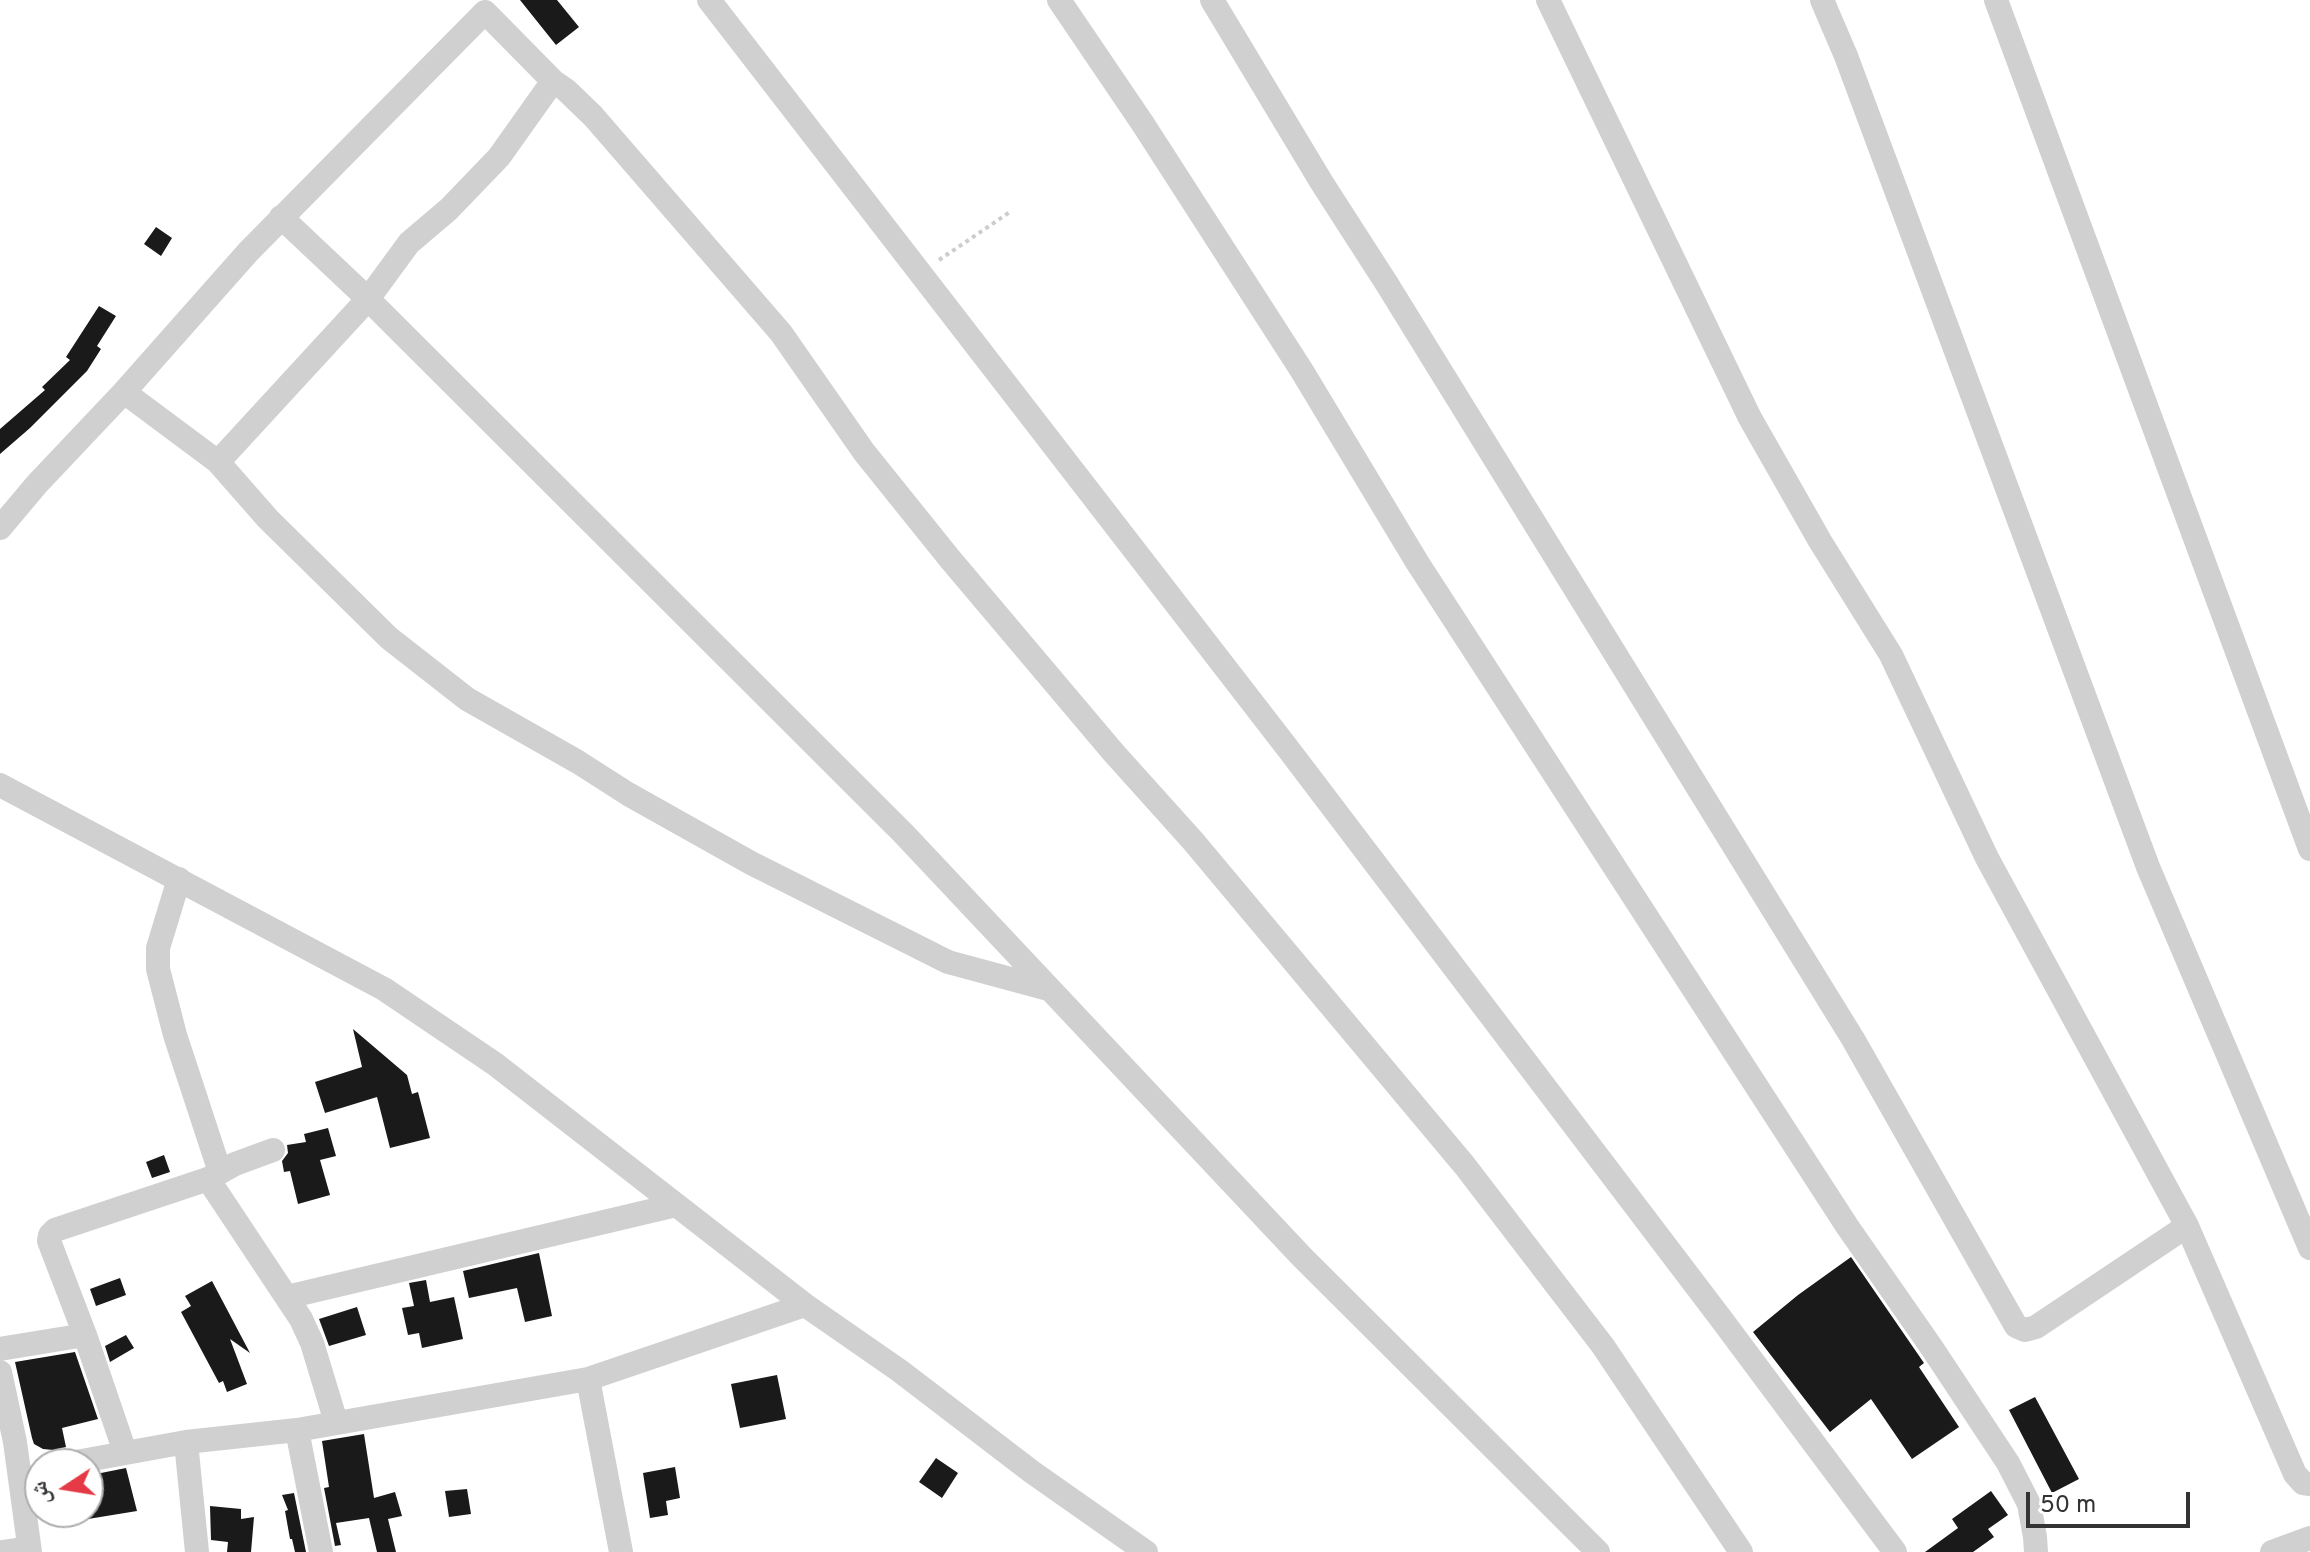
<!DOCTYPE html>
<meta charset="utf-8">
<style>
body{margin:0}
#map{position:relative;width:2310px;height:1552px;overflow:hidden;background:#fff;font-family:Overpass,"Noto Naskh Arabic",sans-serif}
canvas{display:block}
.north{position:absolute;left:24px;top:1448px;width:80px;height:80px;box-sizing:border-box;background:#fff;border:2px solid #adadad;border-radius:50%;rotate:258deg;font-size:22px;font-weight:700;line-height:32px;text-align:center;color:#333}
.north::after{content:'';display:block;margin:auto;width:28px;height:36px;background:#e63946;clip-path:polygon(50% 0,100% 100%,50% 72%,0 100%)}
.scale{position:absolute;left:2026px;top:1492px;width:164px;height:36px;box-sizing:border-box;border:4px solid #333;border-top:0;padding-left:10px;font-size:24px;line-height:28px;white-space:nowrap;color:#333;-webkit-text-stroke:6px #fff;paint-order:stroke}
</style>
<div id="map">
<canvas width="2310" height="1552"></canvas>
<div class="north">ش</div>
<div class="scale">50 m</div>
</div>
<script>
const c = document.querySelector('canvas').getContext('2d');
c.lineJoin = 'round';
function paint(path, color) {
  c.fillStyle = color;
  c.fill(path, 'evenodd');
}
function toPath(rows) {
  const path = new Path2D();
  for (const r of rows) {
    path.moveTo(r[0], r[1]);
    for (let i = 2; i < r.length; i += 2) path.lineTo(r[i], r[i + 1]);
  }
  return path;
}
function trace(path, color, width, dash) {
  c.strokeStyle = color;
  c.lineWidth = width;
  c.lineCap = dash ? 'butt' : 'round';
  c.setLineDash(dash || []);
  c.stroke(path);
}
paint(toPath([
 [520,0,557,0,579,27,556,45],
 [156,227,172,238,161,256,144,244],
 [99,306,116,316,97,346,101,349,87,371,30,428,0,454,0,429,45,390,42,387,70,360,66,357],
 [353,1029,407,1075,412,1094,418,1092,430,1138,390,1148,377,1097,325,1113,315,1082,362,1067],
 [328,1128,336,1156,320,1160,330,1195,298,1204,290,1171,284,1172,282,1161,288,1153,287,1145,306,1142,304,1134],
 [164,1155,170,1172,152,1178,146,1162],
 [539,1253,552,1316,525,1322,517,1288,469,1298,463,1271],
 [1851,1257,1924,1363,1919,1367,1959,1427,1912,1459,1871,1399,1830,1432,1753,1332,1798,1295],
 [120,1278,126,1295,96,1306,90,1289],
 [426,1280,430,1302,454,1297,463,1339,422,1348,419,1333,408,1335,402,1308,414,1306,409,1283],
 [212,1281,250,1353,230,1339,247,1384,227,1392,223,1381,219,1383,181,1312,191,1306,185,1296],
 [357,1307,366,1335,329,1346,319,1319],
 [126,1335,134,1348,110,1362,105,1346],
 [75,1352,98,1419,62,1428,66,1447,53,1450,43,1449,34,1444,32,1438,15,1362],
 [777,1375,786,1419,740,1428,731,1384],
 [2035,1397,2079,1479,2052,1493,2009,1410],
 [364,1434,374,1498,395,1492,402,1516,388,1519,396,1552,377,1552,369,1518,336,1523,341,1545,335,1546,324,1488,329,1487,322,1441],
 [936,1458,958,1473,942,1498,919,1482],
 [675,1467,680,1498,666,1501,668,1515,650,1518,643,1473],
 [126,1468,137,1511,88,1519,88,1496,101,1492,96,1474],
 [467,1489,471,1514,449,1517,445,1491],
 [1991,1491,2008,1515,1988,1529,1994,1537,1973,1552,1925,1552,1958,1528,1952,1519],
 [294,1493,306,1552,295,1552,292,1539,290,1539,285,1511,288,1510,282,1495],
 [210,1506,241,1509,241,1519,254,1517,251,1552,227,1552,228,1542,211,1540]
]), '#1a1a1a');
trace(toPath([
 [939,260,1010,212]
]), '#cdcdcd', 4, [4, 4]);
trace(toPath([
 [709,0,1289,750,1722,1320,1895,1552],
 [1059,0,1143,124,1302,371,1417,562,1847,1226,1932,1348,2008,1463,2029,1504,2035,1537,2036,1552],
 [1212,0,1322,183,1387,284,1853,1039,2016,1326,2025,1330,2036,1327,2187,1226],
 [1548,0,1750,418,1820,541,1891,655,1987,858,2187,1226,2295,1474,2303,1483,2310,1484],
 [1822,0,1846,56,2148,867,2310,1248],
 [1996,0,2310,849],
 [553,81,566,90,593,116,781,333,864,452,950,559,1113,752,1193,841,1465,1166,1603,1346,1741,1552],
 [281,217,368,299,903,833,1302,1257,1598,1552],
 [124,392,218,462],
 [0,528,37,484,124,392,248,252,485,12,553,81,499,157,449,209,409,243,368,299,218,462,268,519,389,638,467,699,578,762,628,794,751,863,948,962,1048,989],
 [0,785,384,989,495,1064,805,1305,900,1371,1032,1472,1146,1552],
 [179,879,158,948,158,969,175,1035,220,1172],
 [208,1179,301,1319,312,1343,336,1422],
 [287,1297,676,1205],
 [0,1349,85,1335],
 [0,1372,15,1442,30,1552],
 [588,1379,621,1552],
 [297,1430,321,1552],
 [186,1442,197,1552],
 [125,1452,85,1335,49,1241,50,1235,55,1230,208,1179,235,1164,273,1150],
 [65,1464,186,1442,297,1430,588,1379,805,1305],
 [2,1552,29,1548],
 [2272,1552,2310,1538]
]), '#d0d0d0', 24);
</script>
